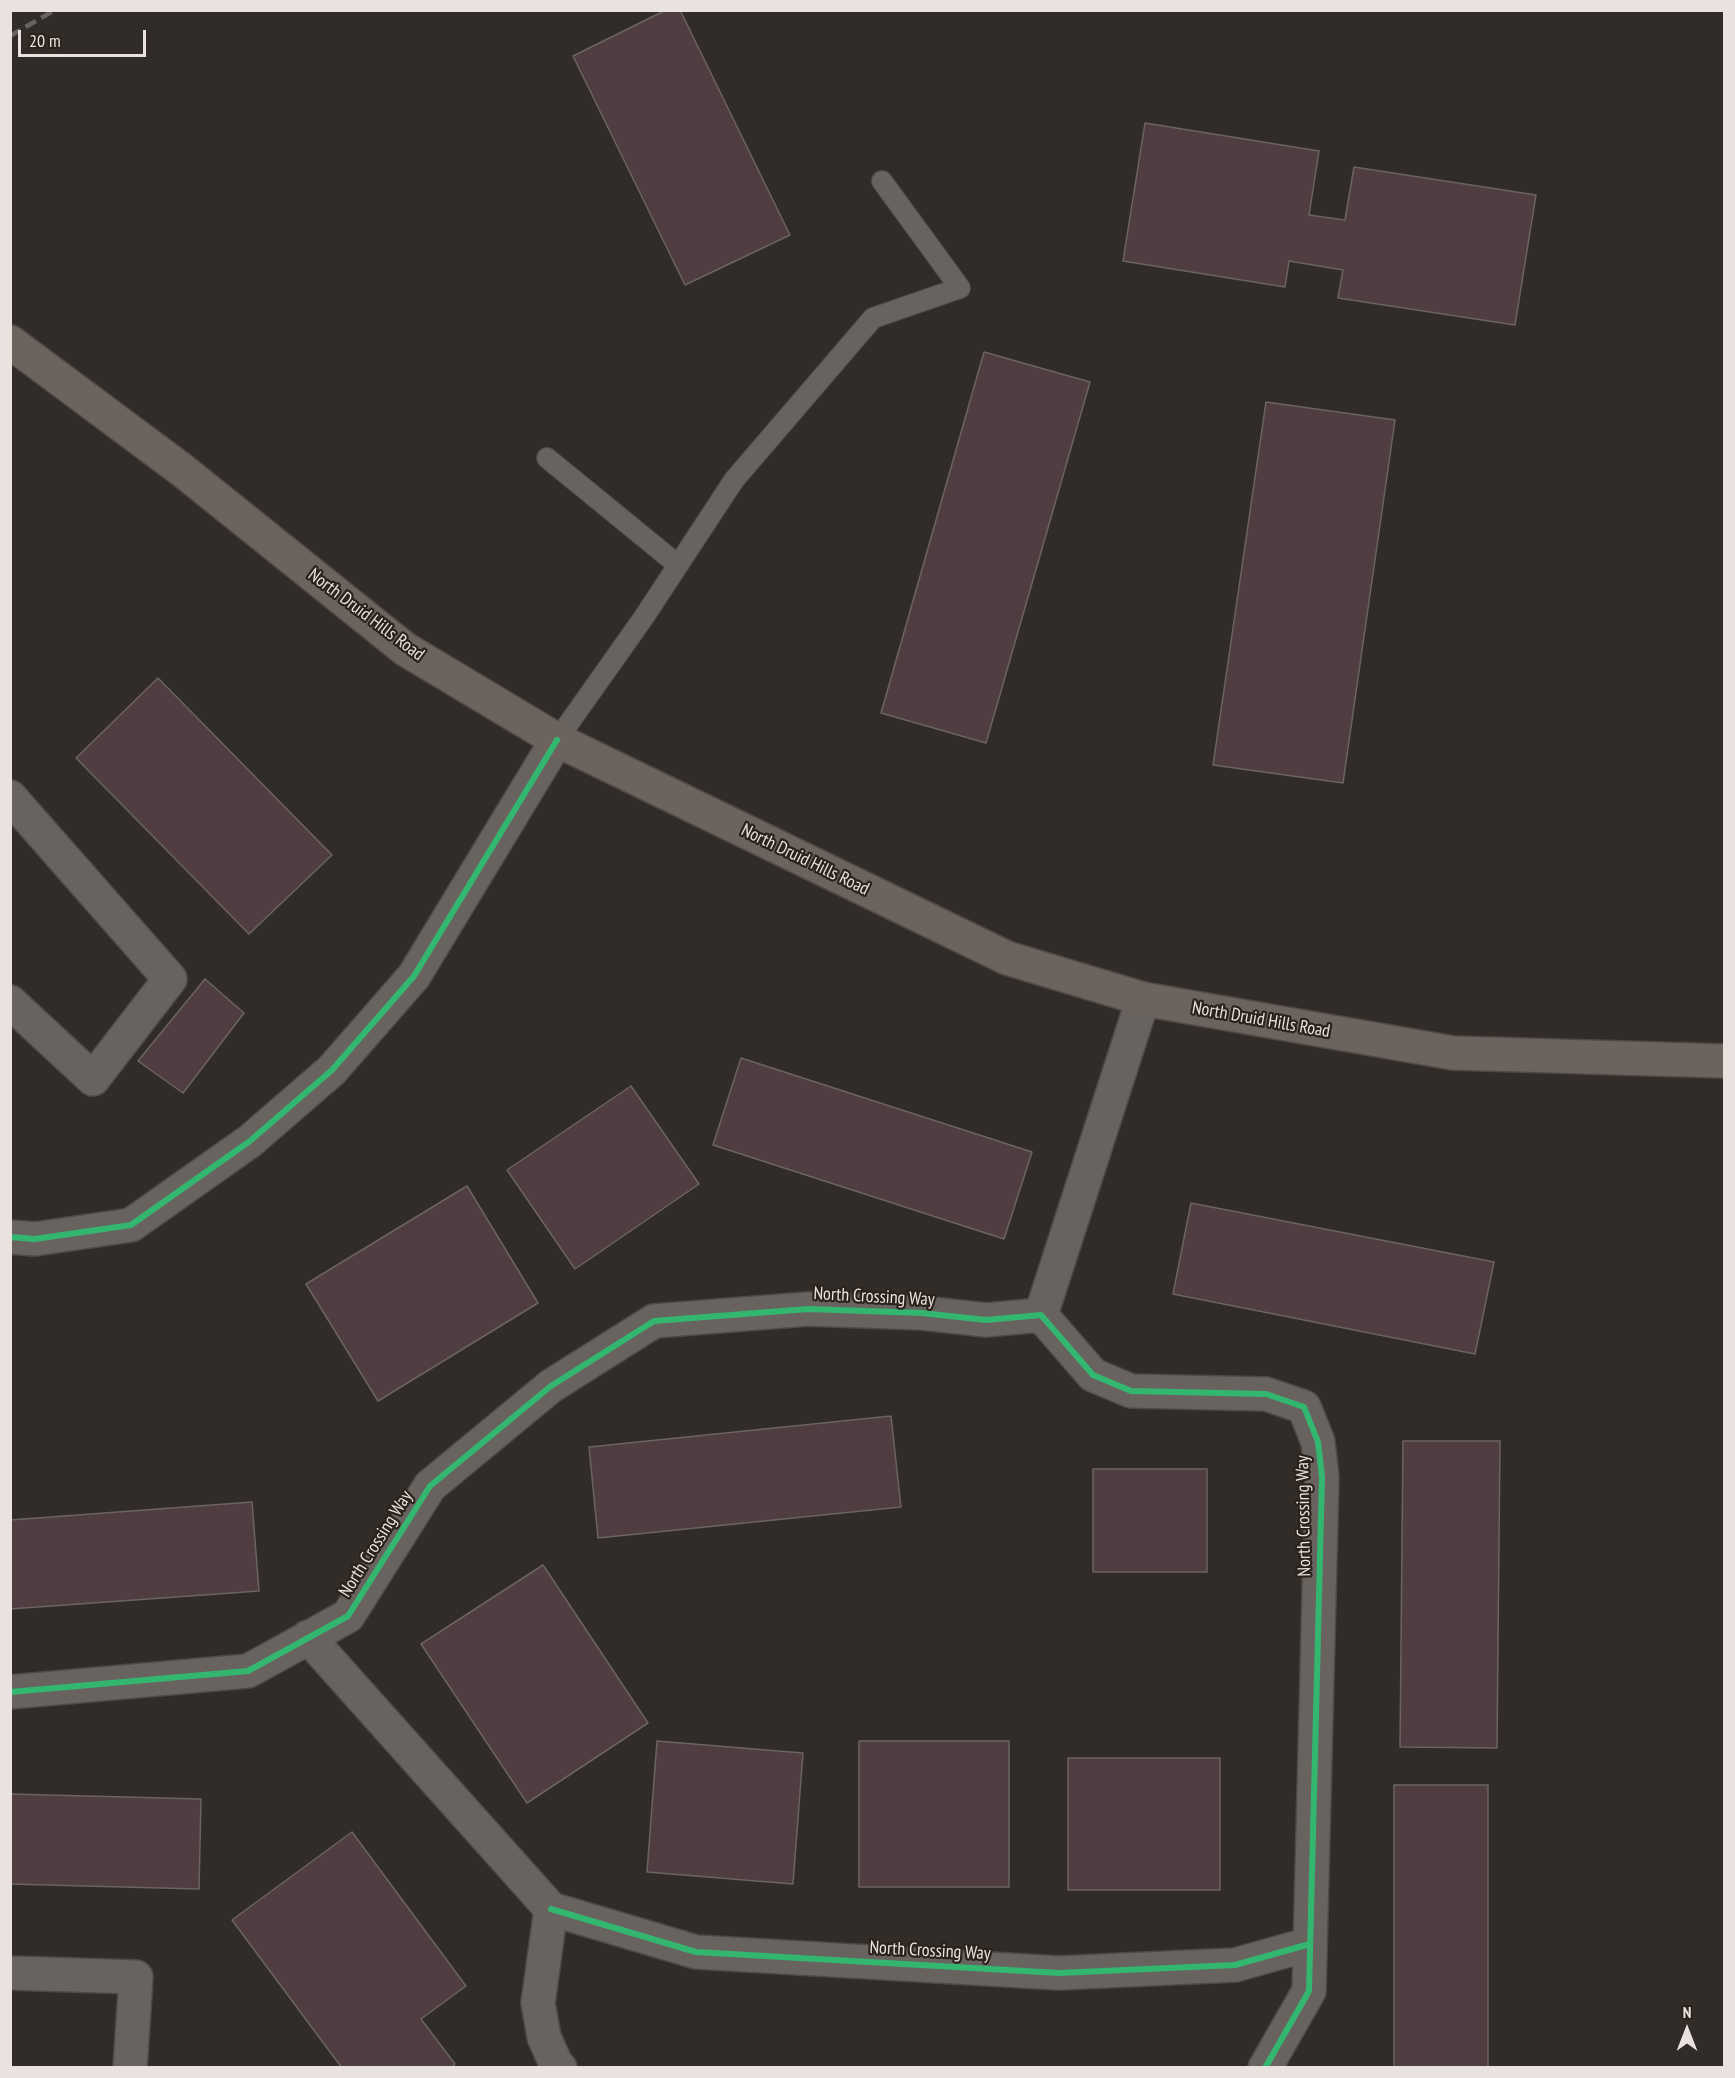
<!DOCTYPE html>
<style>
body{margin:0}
#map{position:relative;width:1735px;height:2078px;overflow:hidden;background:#322c28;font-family:"PT Sans Narrow",sans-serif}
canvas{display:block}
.frame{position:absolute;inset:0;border:12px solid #e9e2de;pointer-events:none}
.north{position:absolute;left:1657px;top:2000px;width:60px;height:60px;-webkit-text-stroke:4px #2b221b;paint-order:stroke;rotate:0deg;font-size:16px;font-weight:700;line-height:24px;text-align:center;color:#e9e2de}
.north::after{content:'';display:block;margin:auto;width:21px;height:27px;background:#e9e2de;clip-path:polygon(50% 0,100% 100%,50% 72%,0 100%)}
.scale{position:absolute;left:18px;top:30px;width:128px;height:27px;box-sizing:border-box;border:3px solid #e9e2de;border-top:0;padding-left:8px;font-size:18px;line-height:21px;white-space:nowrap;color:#e9e2de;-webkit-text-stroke:4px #2b221b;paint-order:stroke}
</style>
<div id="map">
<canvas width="1735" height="2078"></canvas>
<div class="frame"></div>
<div class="north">N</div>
<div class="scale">20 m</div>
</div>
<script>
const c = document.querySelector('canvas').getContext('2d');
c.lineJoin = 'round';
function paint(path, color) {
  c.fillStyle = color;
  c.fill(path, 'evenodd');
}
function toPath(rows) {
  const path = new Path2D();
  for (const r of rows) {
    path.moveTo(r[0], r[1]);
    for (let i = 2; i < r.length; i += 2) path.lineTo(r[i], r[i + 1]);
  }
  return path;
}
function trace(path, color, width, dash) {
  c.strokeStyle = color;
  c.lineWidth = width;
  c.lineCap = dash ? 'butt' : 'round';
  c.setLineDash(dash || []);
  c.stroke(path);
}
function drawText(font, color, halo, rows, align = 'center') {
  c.font = font + ' "PT Sans Narrow",sans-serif';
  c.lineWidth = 4.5;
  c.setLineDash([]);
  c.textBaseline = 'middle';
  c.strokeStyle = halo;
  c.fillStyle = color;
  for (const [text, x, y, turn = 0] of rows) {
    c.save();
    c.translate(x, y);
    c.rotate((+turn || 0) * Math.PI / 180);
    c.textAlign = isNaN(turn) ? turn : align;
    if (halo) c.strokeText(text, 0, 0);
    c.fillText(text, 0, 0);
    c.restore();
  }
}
const building = toPath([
 [666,10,680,10,790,235,685,285,573,56,666,10],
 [1145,123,1319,151,1309,215,1345,220,1354,167,1536,195,1515,325,1338,298,1343,270,1289,261,1285,287,1123,261,1145,123],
 [984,352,1090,382,986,743,881,713,984,352],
 [1266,402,1395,420,1343,783,1213,765,1266,402],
 [158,678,332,855,249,934,76,758,158,678],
 [205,979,244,1013,183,1093,138,1061,205,979],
 [741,1058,1032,1152,1004,1239,713,1145,741,1058],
 [631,1086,699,1184,575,1269,507,1170,631,1086],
 [467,1186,538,1303,378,1401,306,1284,467,1186],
 [1191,1203,1494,1262,1475,1354,1173,1294,1191,1203],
 [891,1416,901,1507,598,1538,589,1447,891,1416],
 [1403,1441,1500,1441,1497,1748,1400,1747,1403,1441],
 [1093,1469,1207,1469,1207,1572,1093,1572,1093,1469],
 [252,1502,259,1591,10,1609,10,1520,252,1502],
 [543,1565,648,1723,527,1803,421,1644,543,1565],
 [657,1741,803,1753,793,1884,647,1872,657,1741],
 [859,1741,1009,1741,1009,1887,859,1887,859,1741],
 [1068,1758,1220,1758,1220,1890,1068,1890,1068,1758],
 [1394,1785,1488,1785,1488,2068,1394,2068,1394,1785],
 [10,1794,201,1799,199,1889,10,1884,10,1794],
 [352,1832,466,1986,421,2019,455,2064,451,2068,342,2068,232,1920,352,1832]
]);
paint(building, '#503d42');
trace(building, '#6a6463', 1.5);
const lane = toPath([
 [547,458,678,565],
 [557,740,644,617,734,480,873,318,960,288,882,181]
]);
const street = toPath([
 [10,797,170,979,93,1079,10,1002],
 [10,1237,35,1239,131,1225,250,1141,332,1070,414,976,557,740],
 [1041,1315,1143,999],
 [308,1637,551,1909,538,2003,544,2037,556,2064,560,2068],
 [10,1692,248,1671,348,1616,430,1486,551,1386,654,1321,808,1309,922,1313,986,1320,1041,1315,1093,1375,1131,1391,1266,1394,1304,1407,1318,1442,1322,1477,1309,1991,1265,2068],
 [551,1909,696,1952,1059,1973,1235,1965,1310,1944],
 [10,1973,136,1977,130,2068]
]);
const secondary = toPath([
 [10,342,182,470,405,649,557,740,1007,958,1143,999,1453,1053,1724,1061]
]);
trace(lane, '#4f4a47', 22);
trace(street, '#4f4a47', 36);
trace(secondary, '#4f4a47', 36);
trace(lane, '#696360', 20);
trace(street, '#696360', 33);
trace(secondary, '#6c635f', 33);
trace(toPath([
 [10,36,55,10]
]), '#67625f', 4.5, [12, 6]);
trace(toPath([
 [10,1237,35,1239,131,1225,250,1141,332,1070,414,976,557,740],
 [10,1692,248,1671,348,1616,430,1486,551,1386,654,1321,808,1309,922,1313,986,1320,1041,1315,1093,1375,1131,1391,1266,1394,1304,1407,1318,1442,1322,1477,1309,1991,1265,2068],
 [551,1909,696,1952,1059,1973,1235,1965,1310,1944]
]), '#33b770', 6);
drawText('18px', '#e9e2de', '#2b221b', [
 ["North Druid Hills Road",366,615,37],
 ["North Druid Hills Road",805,860,26],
 ["North Druid Hills Road",1261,1020,10],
 ["North Crossing Way",874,1297,3],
 ["North Crossing Way",1304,1516,-91],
 ["North Crossing Way",376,1544,-58],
 ["North Crossing Way",930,1951,3]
]);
</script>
